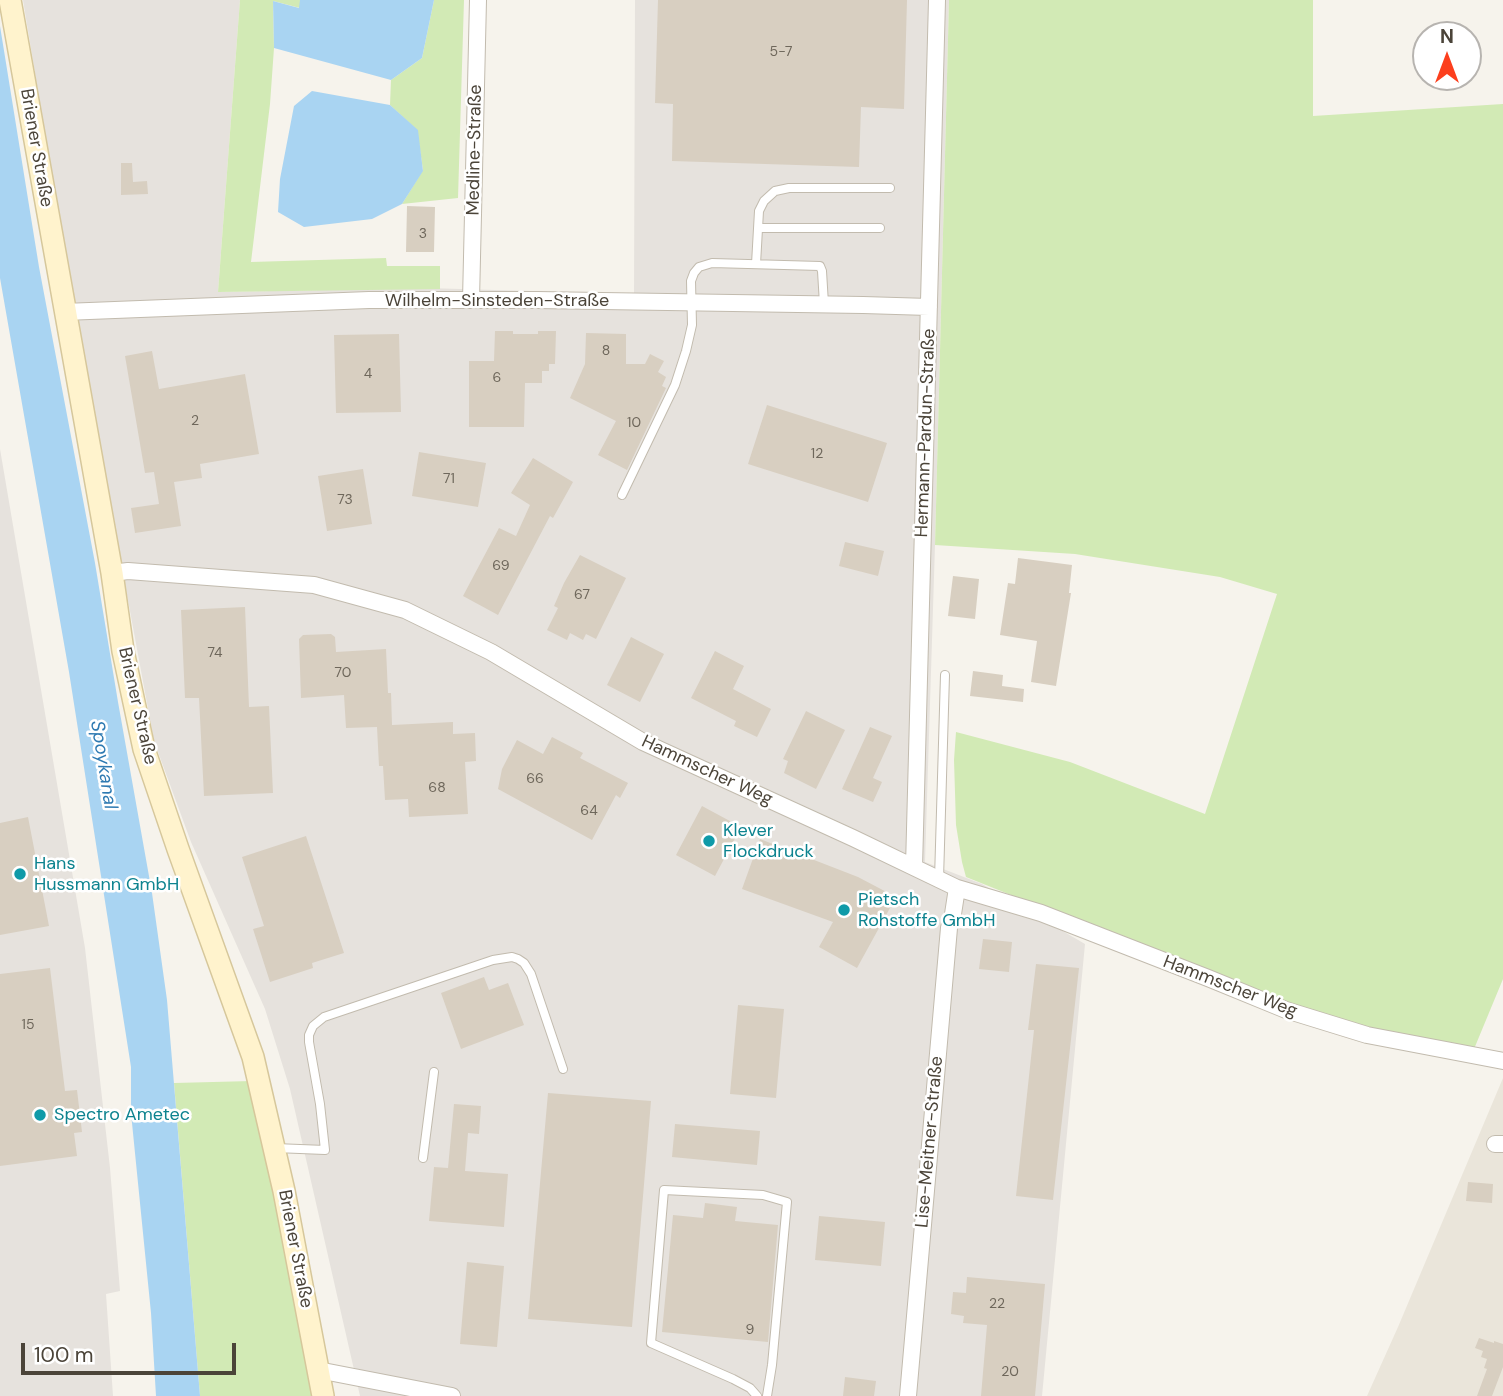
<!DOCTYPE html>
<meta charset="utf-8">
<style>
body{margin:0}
#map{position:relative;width:1503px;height:1396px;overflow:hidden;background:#f6f3ec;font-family:"DM Sans",sans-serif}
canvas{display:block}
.north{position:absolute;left:1412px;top:21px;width:70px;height:70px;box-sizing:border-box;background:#fff;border:2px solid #b7b4b0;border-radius:50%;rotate:0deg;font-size:19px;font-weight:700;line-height:28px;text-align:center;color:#4b4439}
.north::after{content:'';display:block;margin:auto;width:24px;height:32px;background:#fc3f1d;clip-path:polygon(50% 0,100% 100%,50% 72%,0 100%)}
.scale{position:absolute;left:21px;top:1343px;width:215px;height:32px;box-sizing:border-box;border:4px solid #4b4439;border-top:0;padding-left:9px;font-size:21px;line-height:24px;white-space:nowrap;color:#4b4439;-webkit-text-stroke:5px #fff;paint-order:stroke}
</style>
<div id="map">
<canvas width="1503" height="1396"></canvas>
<div class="north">N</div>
<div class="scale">100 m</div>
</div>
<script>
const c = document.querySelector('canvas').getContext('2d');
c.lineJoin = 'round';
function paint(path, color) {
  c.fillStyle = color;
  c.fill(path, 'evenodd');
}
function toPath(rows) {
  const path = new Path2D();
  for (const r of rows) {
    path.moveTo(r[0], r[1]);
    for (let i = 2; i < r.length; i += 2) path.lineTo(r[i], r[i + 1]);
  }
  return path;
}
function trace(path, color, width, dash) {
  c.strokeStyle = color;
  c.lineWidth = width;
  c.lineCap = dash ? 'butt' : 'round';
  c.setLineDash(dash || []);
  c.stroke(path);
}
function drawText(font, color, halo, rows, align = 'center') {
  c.font = font + ' "DM Sans",sans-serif';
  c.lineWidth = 5;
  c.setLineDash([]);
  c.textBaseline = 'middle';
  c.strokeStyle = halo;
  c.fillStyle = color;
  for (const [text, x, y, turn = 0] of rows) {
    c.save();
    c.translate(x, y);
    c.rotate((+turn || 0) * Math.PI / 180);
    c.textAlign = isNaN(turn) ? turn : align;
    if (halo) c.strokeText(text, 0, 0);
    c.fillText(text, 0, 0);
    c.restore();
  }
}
paint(toPath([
 [1503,1078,1503,1396,1367,1396,1398,1327]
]), '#eae5da');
paint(toPath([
 [23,0,240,0,218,292,426,288,634,294,635,0,949,0,935,545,925,862,982,884,1085,944,1042,1396,360,1396,290,1089,265,1009,191,842,154,741,69,281],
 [0,449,85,948,110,1168,120,1291,106,1294,113,1396,0,1396]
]), '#e6e2dd');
paint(toPath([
 [240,0,300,0,300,8,273,1,274,48,270,104,251,262,386,258,387,266,440,266,440,289,218,292],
 [434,0,464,0,458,198,402,204,423,170,417,130,390,105,391,80,422,58],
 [949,0,1313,0,1313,116,1503,104,1503,979,1474,1049,1380,1033,1268,998,966,877,962,862,956,825,954,760,956,732,1070,762,1205,814,1277,594,1220,577,1075,554,935,545],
 [252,1081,315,1396,200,1396,174,1083]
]), '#d2eab5');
paint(toPath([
 [300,0,434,0,422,58,391,80,274,48,273,1,299,8],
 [0,26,39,267,95,563,118,702,152,893,167,1000,200,1396,156,1396,151,1313,131,1113,131,1067,69,672,0,278],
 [312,91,390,105,418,130,423,171,402,204,372,219,304,227,278,212,280,179,294,106]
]), '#a9d4f2');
paint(toPath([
 [658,0,907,0,904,109,861,107,859,167,672,161,673,104,655,103],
 [121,163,132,163,133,182,147,181,148,194,121,195],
 [407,206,435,207,434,252,406,252],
 [495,331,513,331,513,334,538,334,538,331,556,331,555,364,549,364,549,371,542,371,542,383,525,383,524,427,469,427,469,361,494,361],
 [586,333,626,334,626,364,645,364,650,354,664,361,658,372,666,377,662,386,666,388,627,470,598,455,616,421,570,398,585,364],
 [399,334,401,412,336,413,334,335],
 [152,351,159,389,245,374,259,454,200,464,202,478,174,482,181,526,135,533,131,508,159,504,154,472,145,473,125,356],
 [767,405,887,443,868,502,748,464],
 [419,452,486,463,478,507,412,496],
 [533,458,573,482,553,518,550,516,498,615,463,596,499,528,516,536,530,505,511,493],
 [363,469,372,524,327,531,318,476],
 [845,542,884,551,878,576,839,566],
 [580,555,626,578,596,639,586,634,583,640,570,633,567,640,547,630,558,608,554,606,564,583],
 [1018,558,1072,565,1069,593,1071,593,1056,686,1031,682,1037,641,1000,635,1008,583,1015,584],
 [953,576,979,579,975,619,948,616],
 [245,607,249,707,269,706,273,793,204,796,199,698,185,698,181,610],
 [331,634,335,637,336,652,386,649,388,693,391,693,392,725,453,722,453,734,475,733,476,761,465,762,468,814,409,817,408,799,385,800,383,766,379,766,377,727,346,728,344,695,301,698,299,639,303,635],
 [631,637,664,654,640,702,607,685],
 [715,651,744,666,733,689,771,709,757,737,734,726,736,721,691,698],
 [973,671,1003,675,1002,686,1024,689,1023,702,970,696],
 [806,711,845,730,816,789,784,773,788,761,783,759],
 [870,727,892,736,873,778,882,782,873,802,842,789],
 [552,737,583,753,580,758,628,783,620,798,616,795,592,840,498,789,502,769,517,740,543,754],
 [702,806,741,827,715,876,676,855],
 [28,817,49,926,0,935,0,823],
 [306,836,344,953,312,963,313,968,270,982,253,929,264,926,242,857],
 [760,839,858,877,896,897,857,968,819,947,833,922,742,889],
 [983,939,1012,942,1009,972,979,969],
 [1036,964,1079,968,1053,1200,1016,1196,1034,1030,1028,1030],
 [50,968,65,1091,77,1090,82,1132,74,1133,77,1156,0,1166,0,974],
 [484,977,489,990,508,983,524,1025,461,1049,441,993],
 [738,1005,784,1009,776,1098,730,1094],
 [548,1093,651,1101,632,1327,528,1319],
 [454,1104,481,1106,479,1134,468,1133,465,1171,508,1174,504,1227,429,1221,434,1167,448,1168],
 [675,1124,760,1131,757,1165,672,1157],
 [1468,1182,1493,1184,1492,1203,1466,1201],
 [705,1203,737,1207,735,1221,778,1225,768,1342,662,1332,673,1215,703,1218],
 [819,1216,885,1222,881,1266,815,1260],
 [467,1262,504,1266,497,1347,460,1344],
 [967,1277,1045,1284,1035,1396,981,1396,987,1325,963,1323,964,1316,951,1314,953,1292,966,1293],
 [1479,1338,1494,1343,1494,1341,1503,1344,1503,1367,1492,1396,1477,1396,1487,1369,1484,1368,1487,1359,1481,1357,1483,1351,1475,1348],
 [845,1377,876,1381,874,1396,843,1396]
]), '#d8cfc1');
const lane = toPath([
 [758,228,880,228],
 [756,264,759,211,764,201,775,191,789,188,890,188],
 [622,495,675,385,686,351,692,325,691,281,694,273,699,267,712,263,820,266,822,271,824,304],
 [939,879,945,675],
 [275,1148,325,1150,320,1104,309,1042,309,1035,313,1026,324,1017,493,960,512,957,518,959,524,963,531,974,563,1069],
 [423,1158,434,1072],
 [757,1396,750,1388,733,1379,651,1343,664,1190,763,1195,787,1202,772,1365,767,1396]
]);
const street = toPath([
 [471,300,478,0],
 [64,312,369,300,537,300,863,305,929,307],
 [112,573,128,571,314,585,405,610,491,652,643,742,853,838,957,888,1041,913,1208,978,1286,1010,1367,1035,1503,1061],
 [914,867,937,0],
 [1495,1144,1503,1144],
 [318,1370,452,1396],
 [908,1396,949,928,953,914,957,888]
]);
const secondary = toPath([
 [10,0,112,573,123,651,144,749,178,849,253,1057,284,1191,323,1396]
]);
trace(lane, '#c2bbae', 10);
trace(street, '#c2bbae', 18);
trace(secondary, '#d6c79b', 24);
trace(lane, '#fff', 8);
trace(street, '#fff', 16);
trace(secondary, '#fff3cd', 21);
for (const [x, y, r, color] of [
 [709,841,7,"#0f9aa8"],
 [20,874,7,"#0f9aa8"],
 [844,910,7,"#0f9aa8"],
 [40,1115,7,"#0f9aa8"]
]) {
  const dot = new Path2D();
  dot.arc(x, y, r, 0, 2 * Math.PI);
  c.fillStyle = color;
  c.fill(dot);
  trace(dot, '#fff', 2.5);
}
drawText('14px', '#6e675b', null, [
 ["5-7",781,52],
 ["3",423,234],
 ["8",606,351],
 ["4",368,374],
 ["6",497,378],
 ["2",195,421],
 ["10",634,423],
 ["12",817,454],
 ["71",449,479],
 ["73",345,500],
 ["69",501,566],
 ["67",582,595],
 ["74",215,653],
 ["70",343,673],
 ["66",535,779],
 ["68",437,788],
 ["64",589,811],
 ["15",28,1025],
 ["22",997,1304],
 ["9",750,1330],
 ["20",1010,1372]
]);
drawText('18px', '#4b4439', '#fff', [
 ["Briener Straße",36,148,80],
 ["Medline-Straße",475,150,-89],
 ["Wilhelm-Sinsteden-Straße",497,301],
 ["Hermann-Pardun-Straße",926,433,-88],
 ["Briener Straße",137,706,77],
 ["Hammscher Weg",707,771,25],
 ["Hammscher Weg",1230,987,21],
 ["Lise-Meitner-Straße",930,1142,-85],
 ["Briener Straße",295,1249,79]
]);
drawText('18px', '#0d838f', '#fff', [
 ["Klever",723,831],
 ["Flockdruck",723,852],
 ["Hans",34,864],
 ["Hussmann GmbH",34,885],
 ["Pietsch",858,900],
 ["Rohstoffe GmbH",858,921],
 ["Spectro Ametec",54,1115]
], 'left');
drawText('italic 19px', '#2e7ab2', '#fff', [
 ["Spoykanal",103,765,81]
]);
</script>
